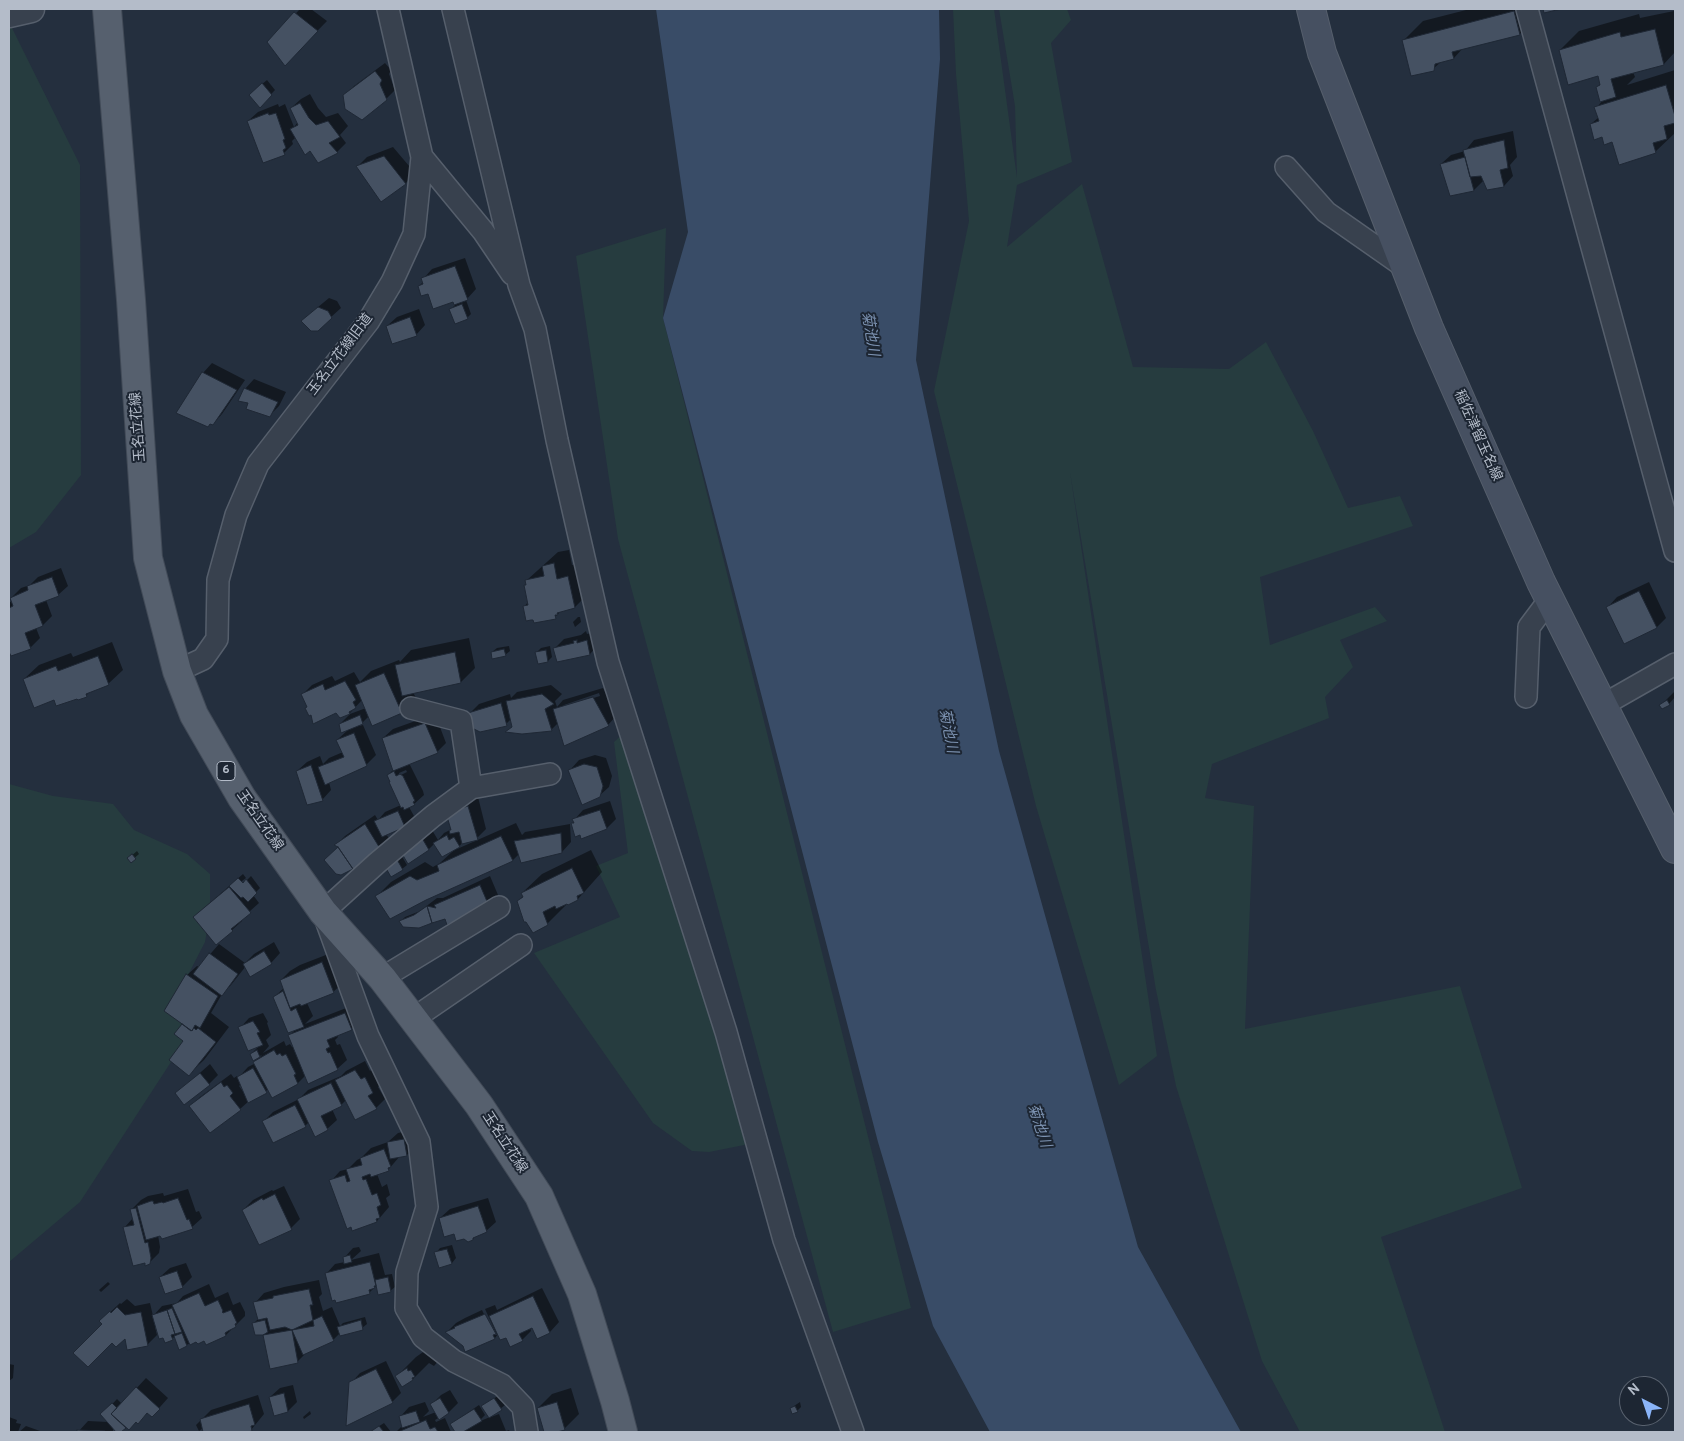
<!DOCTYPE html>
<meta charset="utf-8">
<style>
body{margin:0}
#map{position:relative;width:1684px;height:1441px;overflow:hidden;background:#242f3e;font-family:Overpass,sans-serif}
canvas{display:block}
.frame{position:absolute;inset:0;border:10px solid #b4bcc9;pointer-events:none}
.north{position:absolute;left:1619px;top:1376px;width:50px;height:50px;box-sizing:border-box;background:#1d2633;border:1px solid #59626f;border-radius:50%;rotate:319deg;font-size:14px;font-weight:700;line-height:20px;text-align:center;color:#b4bcc9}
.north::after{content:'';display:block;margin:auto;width:18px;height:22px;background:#8ab4f8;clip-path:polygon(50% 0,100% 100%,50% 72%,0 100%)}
</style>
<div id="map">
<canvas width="1684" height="1441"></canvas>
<div class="frame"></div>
<div class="north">N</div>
</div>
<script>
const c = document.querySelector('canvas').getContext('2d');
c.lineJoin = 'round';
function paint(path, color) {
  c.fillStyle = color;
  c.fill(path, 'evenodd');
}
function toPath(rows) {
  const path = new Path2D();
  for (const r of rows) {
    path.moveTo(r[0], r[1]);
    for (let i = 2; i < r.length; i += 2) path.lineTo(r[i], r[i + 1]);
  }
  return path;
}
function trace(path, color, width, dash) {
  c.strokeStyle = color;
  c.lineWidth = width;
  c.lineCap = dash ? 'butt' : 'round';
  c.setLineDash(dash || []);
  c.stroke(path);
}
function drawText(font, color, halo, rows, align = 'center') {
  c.font = font + ' Overpass,"Noto Sans JP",sans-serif';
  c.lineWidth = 4;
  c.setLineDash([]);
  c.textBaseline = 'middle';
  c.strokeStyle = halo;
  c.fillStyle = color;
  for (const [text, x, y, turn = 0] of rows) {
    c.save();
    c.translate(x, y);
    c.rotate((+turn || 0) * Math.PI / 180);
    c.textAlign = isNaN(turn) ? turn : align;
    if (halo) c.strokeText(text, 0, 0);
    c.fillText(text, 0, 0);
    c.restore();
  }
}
paint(toPath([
 [953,9,994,9,1017,178,1015,106,999,9,1067,9,1071,20,1051,43,1072,162,1017,185,1007,247,1082,184,1133,367,1229,369,1266,342,1313,431,1348,508,1400,496,1413,526,1260,577,1270,645,1375,607,1387,621,1340,640,1353,667,1325,697,1329,718,1212,764,1205,798,1254,806,1245,1029,1460,986,1522,1188,1381,1237,1445,1432,1300,1432,1262,1361,1176,1086,1156,990,1070,472,1157,1056,1119,1085,1036,806,934,391,969,221,956,74],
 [9,22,80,165,81,475,36,532,9,548],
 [666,228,663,318,911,1308,833,1332,618,539,576,256],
 [624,733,749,1144,709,1152,692,1151,653,1123,534,953,620,917,596,866,628,853,614,742],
 [9,784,53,796,113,804,134,830,187,854,210,874,210,913,205,942,188,975,184,1042,80,1202,9,1262]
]), '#263c3f');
paint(toPath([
 [656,9,939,9,940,59,916,360,999,751,1138,1247,1241,1432,990,1432,933,1326,878,1142,663,318,688,232]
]), '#394c67');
paint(toPath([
 [300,9,311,9,327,21,285,64,269,42],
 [1470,9,1537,9,1539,15,1520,34,1463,48,1454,58,1442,61,1433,69,1404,40,1423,21],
 [1674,11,1675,52,1664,64,1633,72,1635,77,1627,85,1675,70,1675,133,1655,152,1613,141,1603,136,1591,124,1599,117,1596,108,1604,99,1597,87,1601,83,1599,75,1560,50,1579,31,1639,14,1640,18],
 [385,63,391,70,389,74,395,90,386,99,345,96,354,86],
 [267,80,275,90,260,106,255,90],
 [310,94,318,108,326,117,338,113,348,126,340,135,346,143,337,152,310,150,296,137,292,141,293,144,284,153,248,121,258,112,278,104,279,107,285,104,294,127,298,122,291,108,301,99],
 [1513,131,1517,157,1510,165,1513,176,1504,186,1484,180,1474,190,1450,195,1441,164,1451,155,1465,151,1474,140],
 [393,147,415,173,406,183,381,200,357,167,367,157],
 [465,258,476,289,466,300,471,314,467,318,450,310,455,305,453,301,428,292,419,286,424,281,423,279,432,269],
 [329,298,337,301,341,308,331,317,312,312],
 [419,309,425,325,416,335,387,326,397,317],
 [212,363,245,380,222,414,213,424,203,373],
 [254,379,286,392,279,406,269,416,249,403,245,389],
 [569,550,572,565,583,563,589,593,575,607,562,610,555,617,524,607,528,602,525,586,527,583,527,580,558,552],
 [61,568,68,586,58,595,46,600,52,616,43,625,36,628,40,638,30,648,11,655,9,648,9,603,12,601,11,598,21,588,30,585,38,577],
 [1649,582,1666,618,1657,627,1608,607,1617,597],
 [578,617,580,617,581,622,575,627,573,622],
 [586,631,587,634,596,632,599,644,590,654,555,648,564,639,581,635],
 [469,638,475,668,461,682,413,692,416,698,401,712,369,716,359,726,363,725,376,755,366,765,329,782,331,790,322,800,297,771,307,762,320,756,323,764,329,758,343,752,337,740,350,728,340,724,350,714,366,708,362,700,350,713,340,717,336,711,308,707,303,694,312,685,332,676,335,681,354,672,360,682,371,671,399,660,400,662,411,650],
 [112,642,123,670,108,684,90,691,86,696,55,698,24,679,39,665,71,653,73,657],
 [509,646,510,651,505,655,492,652,497,648],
 [550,646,552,657,548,661,536,653,541,648],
 [551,685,562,694,555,701,557,707,563,700,603,688,617,715,608,725,558,723,552,729,522,733,513,727,511,719,506,724,470,713,479,704,510,694,511,698,517,692],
 [599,693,600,696,564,707,564,705],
 [1675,691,1675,697,1669,704,1661,705],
 [435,714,446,743,437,752,409,763,423,791,424,795,414,804,409,807,414,816,404,826,386,834,390,840,371,859,336,845,345,836,375,815,378,820,385,812,401,805,388,775,394,769,383,738,393,729],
 [406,770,407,772,399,776,399,773],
 [595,755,606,758,612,776,609,787,599,796,570,770,579,760],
 [478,797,486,829,476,839,463,842,457,849,516,823,522,835,525,832,570,824,571,842,562,852,520,853,513,860,426,899,377,896,391,882,425,862,433,867,440,863,453,851,435,843,429,849,402,852,432,830,438,840,444,833,452,829,457,804],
 [610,801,616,819,607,828,572,824,574,821,574,820,583,810],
 [591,850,602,872,578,899,568,903,565,902,566,905,547,924,518,901,524,895,522,893,542,874],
 [137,851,139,854,131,861,129,858],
 [400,853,407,865,402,869,385,863],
 [243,874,246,878,242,881,242,885,251,876,260,888,253,895,259,903,240,920,242,921,232,930,204,908],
 [490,876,498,895,489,905,445,918,401,921,405,917,420,911,437,898,443,898],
 [274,942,280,953,271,963,246,966,231,985,222,994,211,1013,229,1027,204,1060,189,1074,185,1041,176,1034,184,1023,187,975,197,966,199,967,219,944,245,963,254,954],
 [331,953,343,983,333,992,307,1003,313,1016,305,1024,354,1005,361,1020,351,1029,337,1035,338,1037,335,1040,337,1045,340,1044,347,1060,337,1069,306,1075,298,1083,269,1089,249,1101,240,1109,191,1106,200,1097,231,1074,234,1078,237,1076,238,1078,248,1067,256,1063,255,1062,262,1055,253,1059,251,1054,260,1045,240,1028,249,1018,263,1013,268,1022,267,1023,271,1035,266,1040,269,1046,263,1053,284,1041,286,1046,290,1044,292,1047,294,1046,290,1035,297,1028,274,997,284,988,281,980,290,971,300,965],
 [242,1083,245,1094,239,1086],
 [365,1061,370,1071,374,1068,382,1083,378,1087,385,1099,376,1108,346,1100,341,1105,332,1109,337,1120,327,1129,309,1122,305,1126,264,1121,273,1112,299,1099,308,1090,341,1076,346,1071],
 [210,1064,218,1075,209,1084,176,1094],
 [414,1130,416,1146,407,1155,400,1156,388,1170,377,1174,382,1187,387,1184,390,1195,386,1198,389,1207,377,1221,331,1181,340,1171,348,1169,357,1160,361,1158,371,1148,388,1142,398,1133],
 [284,1186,300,1219,291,1228,243,1210,253,1200,272,1190,273,1191],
 [188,1189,196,1212,199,1211,202,1218,192,1227,158,1235,160,1247,159,1253,149,1263,124,1228,133,1218,131,1210,141,1200,148,1196,163,1193,164,1196],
 [488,1198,496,1222,486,1231,476,1235,473,1239,464,1238,454,1232,440,1218,450,1209],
 [452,1245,456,1258,452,1263,440,1266,436,1253,440,1248],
 [359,1247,361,1251,351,1260,379,1253,385,1275,392,1274,395,1287,390,1291,377,1285,369,1293,326,1274,335,1264,345,1262,344,1258,353,1248],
 [186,1263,192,1277,182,1287,160,1277,170,1268],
 [319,1280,322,1294,319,1297,323,1311,332,1307,340,1326,343,1323,365,1317,367,1324,362,1328,340,1333,333,1340,307,1352,297,1362,271,1368,264,1334,254,1323,259,1318,255,1303,264,1293,284,1287],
 [108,1282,110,1284,101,1292,99,1290],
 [209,1284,215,1298,228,1292,233,1305,240,1302,245,1312,245,1316,226,1335,207,1343,205,1339,197,1340,180,1348,175,1336,172,1339,156,1326,155,1327,157,1335,147,1345,125,1336,101,1321,120,1303,121,1304,127,1299,135,1306,150,1303,153,1316,162,1306,177,1303,183,1296],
 [542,1288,559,1322,550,1332,538,1337,533,1326,530,1327,531,1331,522,1340,498,1334,495,1338,466,1351,464,1345,447,1332,456,1323,465,1318,482,1310,494,1335,497,1335,485,1309,495,1305,497,1310],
 [426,1350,439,1360,434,1366,429,1363,413,1379,397,1376,416,1357],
 [386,1361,401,1393,392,1402,351,1383,360,1373],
 [9,1364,14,1365,13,1378,9,1381],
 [146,1378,168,1398,152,1416,148,1412,138,1422,136,1421,126,1426,119,1432,113,1427,113,1432,78,1432,88,1421,108,1422,102,1415,117,1399,122,1404],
 [293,1385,297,1402,288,1411,270,1397,280,1388],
 [571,1388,579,1414,564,1429,552,1432,545,1432,538,1408,552,1394],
 [450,1390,458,1403,449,1412,435,1420,436,1422,445,1418,451,1432,396,1432,402,1426,400,1417,409,1407,425,1402,429,1411,423,1417,436,1412,431,1405,441,1395],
 [258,1395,264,1414,251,1430,247,1432,205,1432,203,1428,199,1431,196,1425,211,1410],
 [499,1395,505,1405,491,1416,491,1417,499,1414,506,1431,509,1430,510,1432,463,1432,463,1431,457,1432,451,1424,479,1405,485,1415,478,1422,490,1417,483,1406],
 [800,1402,801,1407,797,1411,791,1408],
 [310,1411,311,1414,304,1419,303,1417],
 [9,1417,17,1420,16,1423,21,1424,18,1432,9,1432],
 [384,1423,391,1432,370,1432],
 [26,1426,40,1431,39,1432,19,1432]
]), '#0007');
const building = toPath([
 [1543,9,1561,9,1544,13,1543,9],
 [1514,11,1520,35,1452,52,1454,59,1435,64,1434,71,1411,76,1402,40,1514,11],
 [294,12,318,31,285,66,267,42,294,12],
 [1655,29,1664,65,1611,79,1616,97,1600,102,1596,87,1600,85,1598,76,1568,85,1559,50,1620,32,1621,37,1655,29],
 [375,71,382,80,380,84,387,100,362,120,345,109,343,95,375,71],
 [262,83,272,95,260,108,249,95,262,83],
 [1666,85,1675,116,1675,123,1664,126,1667,139,1653,143,1656,153,1619,165,1612,142,1604,145,1602,137,1594,140,1590,124,1599,121,1594,107,1666,85],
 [300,103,309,118,316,125,328,121,340,137,329,143,338,153,318,163,310,151,305,155,290,129,298,125,290,108,300,103],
 [268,113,269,115,276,113,285,139,283,140,286,148,283,150,285,155,263,163,247,121,268,113],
 [1504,140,1508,168,1500,170,1504,187,1487,190,1481,176,1470,177,1463,150,1504,140],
 [384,156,406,184,381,202,356,166,384,156],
 [1465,157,1474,191,1450,196,1440,164,1465,157],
 [455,266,468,300,454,305,453,302,433,309,428,294,421,296,418,286,423,284,421,278,455,266],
 [462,304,468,319,455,324,449,309,462,304],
 [318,307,328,311,332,318,318,331,311,331,301,321,318,307],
 [410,317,417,336,392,344,386,326,410,317],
 [202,372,237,390,213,425,210,424,208,427,176,413,202,372],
 [244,388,278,402,270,417,246,409,248,403,238,401,244,388],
 [554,563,557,579,568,576,575,608,557,613,558,615,555,615,556,619,534,623,533,620,531,620,526,621,523,606,528,605,524,585,526,585,525,580,544,576,542,566,554,563],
 [52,577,59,596,35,605,43,626,25,633,31,649,11,656,9,652,9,608,13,606,10,598,28,590,27,586,52,577],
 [1639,591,1657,628,1624,644,1606,607,1639,591],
 [577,640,577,643,587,640,590,655,557,662,553,648,574,643,573,641,577,640],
 [504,649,506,656,492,659,491,652,504,649],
 [546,650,548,662,538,664,535,652,546,650],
 [455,652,461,683,402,696,395,665,455,652],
 [98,656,109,685,86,694,87,697,78,700,77,699,56,706,54,700,34,708,23,679,56,666,58,671,98,656],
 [384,673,402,713,372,726,355,685,384,673],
 [345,681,356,700,353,702,356,708,349,712,350,714,340,718,336,713,313,724,311,715,309,716,305,708,307,707,301,694,323,684,325,690,345,681],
 [542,694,554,704,545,709,552,731,522,734,505,732,512,727,506,701,542,694],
 [593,697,609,726,564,746,553,709,593,697],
 [1667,700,1670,705,1662,709,1659,705,1667,700],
 [501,703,507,726,480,732,472,728,468,713,501,703],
 [360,715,363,724,341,733,339,724,360,715],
 [425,723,438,753,393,771,382,738,425,723],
 [354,733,367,766,325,785,318,767,344,757,336,740,354,733],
 [584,764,597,767,603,786,600,797,582,805,568,770,584,764],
 [311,765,323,801,307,805,296,771,311,765],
 [394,771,396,776,400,774,403,776,415,801,413,802,415,805,404,810,403,807,401,808,389,782,390,782,387,775,394,771],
 [468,806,478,840,462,844,459,832,450,834,449,830,451,830,446,813,468,806],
 [600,810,607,829,581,839,580,835,575,837,571,823,574,823,572,819,600,810],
 [398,811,405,827,382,837,374,821,398,811],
 [365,824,381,850,353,872,353,869,338,847,334,845,365,824],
 [561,833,562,853,521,863,514,841,561,833],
 [447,835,449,840,454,837,460,847,442,857,433,843,447,835],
 [501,836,513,861,426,900,390,919,375,896,410,876,417,880,439,871,437,865,501,836],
 [422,838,429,850,408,864,401,852,422,838],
 [338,847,353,869,341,875,336,874,324,860,338,847],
 [132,854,136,859,131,863,127,858,132,854],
 [395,856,403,870,391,877,383,863,395,856],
 [572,868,584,893,577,896,578,900,568,905,567,904,556,909,555,906,543,912,548,925,533,933,526,922,524,922,517,901,523,897,521,893,572,868],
 [238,878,243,883,246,879,257,893,248,902,243,897,241,898,229,886,238,878],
 [480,885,489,906,447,925,445,919,432,923,427,906,436,908,434,905,480,885],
 [229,887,251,913,231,929,233,931,216,945,193,917,229,887],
 [427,906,432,923,419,928,403,927,399,921,414,915,427,906],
 [264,951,272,964,250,977,243,964,264,951],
 [209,953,238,974,222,996,193,974,209,953],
 [322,962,334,993,301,1006,300,1004,290,1008,280,980,322,962],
 [186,974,218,996,200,1028,195,1025,192,1031,164,1011,186,974],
 [283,991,291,1011,296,1008,304,1027,288,1033,273,997,283,991],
 [345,1013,352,1030,327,1040,330,1047,326,1049,328,1053,330,1052,338,1070,308,1084,288,1035,345,1013],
 [253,1021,260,1032,257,1033,263,1045,248,1051,238,1027,253,1021],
 [182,1024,191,1031,194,1028,196,1030,198,1028,216,1042,189,1076,169,1060,183,1041,174,1034,182,1024],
 [257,1050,260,1057,253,1061,250,1054,257,1050],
 [274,1050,277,1055,280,1053,282,1056,286,1054,296,1074,294,1075,298,1084,272,1098,253,1062,274,1050],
 [253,1068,267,1093,248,1103,237,1077,253,1068],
 [355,1070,361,1079,365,1077,373,1093,368,1096,377,1109,355,1120,335,1080,355,1070],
 [200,1073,210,1085,184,1105,175,1093,200,1073],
 [221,1082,224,1087,227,1085,233,1093,230,1096,241,1110,210,1133,189,1106,221,1082],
 [331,1083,342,1106,321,1116,328,1130,315,1137,297,1099,331,1083],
 [295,1105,306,1127,273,1143,262,1121,295,1105],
 [404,1139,407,1156,390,1159,387,1142,404,1139],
 [384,1149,391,1167,388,1168,389,1171,371,1177,370,1174,362,1177,363,1180,366,1179,372,1195,377,1193,381,1205,377,1207,380,1218,376,1219,377,1222,352,1231,351,1227,347,1229,329,1180,345,1175,347,1182,350,1181,346,1169,362,1165,360,1158,384,1149],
 [275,1194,292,1230,259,1245,242,1210,262,1198,263,1200,275,1194],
 [178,1198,187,1220,189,1219,193,1229,162,1239,160,1236,146,1240,137,1206,151,1201,153,1201,154,1204,162,1202,163,1203,178,1198],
 [478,1206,487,1232,473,1238,473,1240,468,1242,464,1239,456,1241,454,1234,444,1237,439,1218,478,1206],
 [136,1208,145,1243,148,1242,151,1258,150,1264,145,1266,145,1263,133,1266,123,1227,134,1225,130,1209,136,1208],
 [447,1249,452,1264,439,1268,434,1252,447,1249],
 [350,1255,352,1262,344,1264,343,1257,350,1255],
 [370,1262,376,1286,374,1286,375,1288,369,1290,370,1294,336,1303,335,1300,332,1301,325,1273,370,1262],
 [177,1271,183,1288,165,1294,159,1277,177,1271],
 [388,1277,391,1292,378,1295,375,1280,388,1277],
 [309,1289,313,1305,310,1305,314,1326,292,1330,285,1327,270,1330,267,1318,258,1320,253,1302,273,1298,273,1296,309,1289],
 [199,1293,205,1306,218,1300,223,1311,222,1312,223,1313,231,1310,237,1323,235,1324,236,1327,228,1331,225,1333,226,1336,206,1345,204,1341,198,1344,196,1342,190,1345,172,1305,199,1293],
 [533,1296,550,1333,537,1339,532,1328,519,1334,523,1341,510,1347,506,1338,500,1340,489,1316,533,1296],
 [117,1307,125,1315,141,1312,148,1346,127,1350,125,1339,116,1347,112,1343,88,1367,73,1353,102,1324,99,1321,110,1311,111,1313,117,1307],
 [172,1308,182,1332,175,1334,167,1310,172,1308],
 [167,1310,175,1334,171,1335,173,1340,165,1343,163,1338,159,1339,152,1315,167,1310],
 [485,1314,496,1334,493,1335,495,1339,465,1352,463,1346,445,1332,455,1328,454,1327,485,1314],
 [322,1316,334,1341,303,1355,292,1330,322,1316],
 [265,1320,268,1332,263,1335,255,1335,252,1323,265,1320],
 [361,1320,363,1330,340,1336,337,1327,361,1320],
 [292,1330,298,1363,270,1369,263,1335,292,1330],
 [182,1333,187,1346,179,1350,174,1336,182,1333],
 [407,1368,408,1371,411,1370,415,1377,412,1378,413,1380,402,1387,395,1376,407,1368],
 [376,1369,393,1403,346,1426,349,1382,376,1369],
 [136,1387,160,1409,152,1417,147,1413,138,1424,136,1422,129,1430,111,1414,136,1387],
 [284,1393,288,1412,274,1416,269,1397,284,1393],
 [440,1398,449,1413,439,1420,430,1404,440,1398],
 [494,1398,502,1410,489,1418,481,1406,494,1398],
 [557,1402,565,1430,557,1432,544,1432,537,1408,557,1402],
 [112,1403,117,1408,111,1414,126,1428,121,1432,116,1432,100,1414,112,1403],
 [249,1404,255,1425,251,1426,252,1431,247,1432,203,1432,200,1419,249,1404],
 [795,1406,798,1412,792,1414,790,1408,795,1406],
 [474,1409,482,1421,463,1432,455,1432,450,1424,474,1409],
 [416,1411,420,1422,402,1428,399,1416,416,1411],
 [426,1420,430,1429,435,1427,438,1432,398,1432,426,1420],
 [379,1426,384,1432,370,1432,379,1426],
 [77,1430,105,1431,105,1432,77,1432,77,1430]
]);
paint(building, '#455162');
trace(building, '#1f2835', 1);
const minor = toPath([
 [453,9,519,285,535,329,557,440,608,662,726,1032,784,1240,853,1432],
 [1527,9,1675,551],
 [422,157,483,231,512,274],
 [1286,167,1326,212,1406,268],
 [177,671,203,659,217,639,218,580,236,515,258,464,368,322,392,282,414,234,422,157,388,9],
 [1526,697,1529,627,1550,599],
 [1603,705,1675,664],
 [411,708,461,721,471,788,433,816,377,863,323,912,368,1036,419,1142,427,1207,407,1272,406,1308,423,1337,454,1361,502,1385,523,1407,527,1432],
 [471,788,550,774],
 [382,978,499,907],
 [413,1019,521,945]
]);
const tertiary = toPath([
 [9,14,31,9]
]);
const secondary = toPath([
 [1311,9,1322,53,1429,328,1541,582,1675,849]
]);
const primary = toPath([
 [107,9,131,300,148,558,177,671,194,715,242,798,323,912,382,978,479,1105,539,1196,582,1294,615,1401,623,1432]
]);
trace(minor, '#565f6c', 24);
trace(tertiary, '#565f6c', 29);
trace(secondary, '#565f6c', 30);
trace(primary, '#414a57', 30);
trace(minor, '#38414e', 21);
trace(tertiary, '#38414e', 26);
trace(secondary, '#465061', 28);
trace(primary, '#56606e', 28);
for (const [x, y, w] of [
 [226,771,18]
]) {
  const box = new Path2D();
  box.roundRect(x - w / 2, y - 9.5, w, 19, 4);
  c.fillStyle = '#1d2633';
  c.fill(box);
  trace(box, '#b4bcc9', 1);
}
drawText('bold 12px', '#b4bcc9', null, [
 ["6",226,771]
]);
drawText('14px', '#b4bcc9', '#1d2633', [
 ["玉名立花線旧道",341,355,-53],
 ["玉名立花線",139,427,-94],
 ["稲佐津留玉名線",1477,436,66],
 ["玉名立花線",259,821,55],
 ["玉名立花線",504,1143,57]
]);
drawText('italic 15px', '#7c92b1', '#1d2633', [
 ["菊池川",869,334,81],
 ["菊池川",947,731,79],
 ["菊池川",1038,1126,72]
]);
</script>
